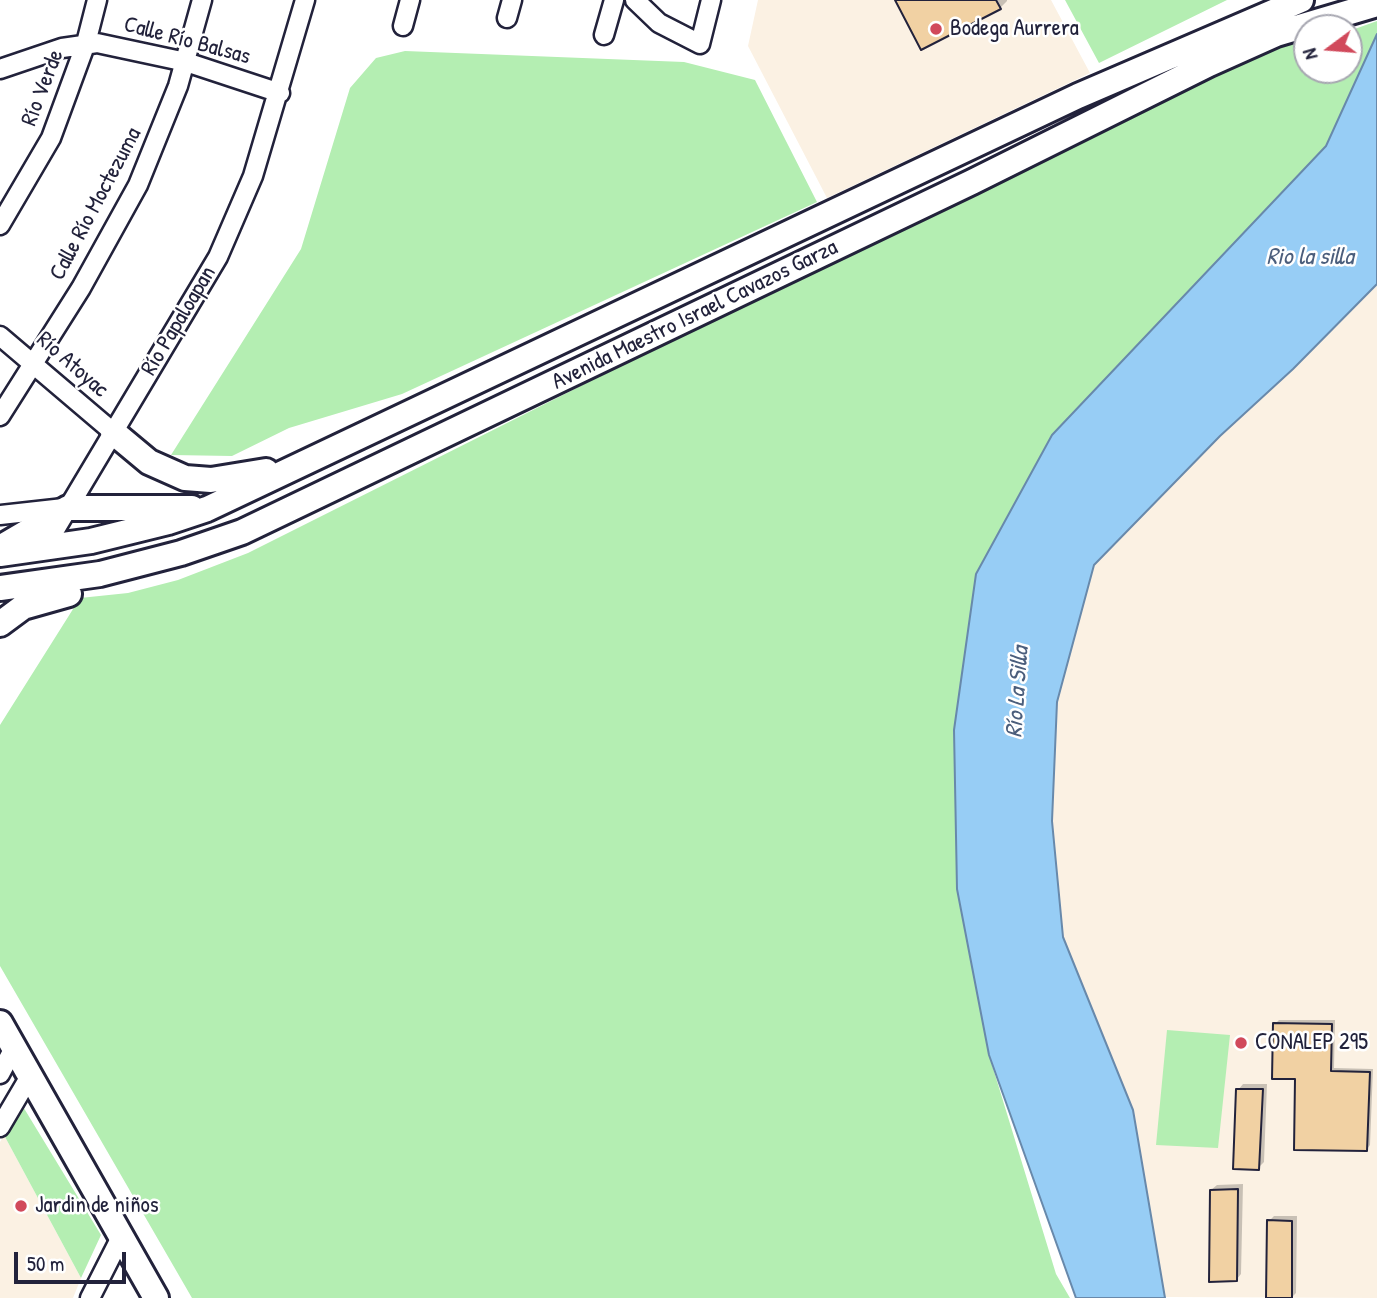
<!DOCTYPE html>
<meta charset="utf-8">
<style>
body{margin:0}
#map{position:relative;width:1377px;height:1298px;overflow:hidden;background:#fff;font-family:"Patrick Hand",sans-serif}
canvas{display:block}
.north{position:absolute;left:1293px;top:14px;width:70px;height:70px;box-sizing:border-box;background:#fff;border:2px solid #a7a7b1;border-radius:50%;rotate:254deg;font-size:19px;font-weight:700;line-height:28px;text-align:center;color:#22223b}
.north::after{content:'';display:block;margin:auto;width:24px;height:32px;background:#d1495b;clip-path:polygon(50% 0,100% 100%,50% 72%,0 100%)}
.scale{position:absolute;left:14px;top:1252px;width:112px;height:32px;box-sizing:border-box;border:4px solid #22223b;border-top:0;padding-left:9px;font-size:21px;line-height:24px;white-space:nowrap;color:#22223b;-webkit-text-stroke:5px #fff;paint-order:stroke}
</style>
<div id="map">
<canvas width="1377" height="1298"></canvas>
<div class="north">N</div>
<div class="scale">50 m</div>
</div>
<script>
const c = document.querySelector('canvas').getContext('2d');
c.lineJoin = 'round';
function paint(path, color) {
  c.fillStyle = color;
  c.fill(path, 'evenodd');
}
function toPath(rows) {
  const path = new Path2D();
  for (const r of rows) {
    path.moveTo(r[0], r[1]);
    for (let i = 2; i < r.length; i += 2) path.lineTo(r[i], r[i + 1]);
  }
  return path;
}
function trace(path, color, width, dash) {
  c.strokeStyle = color;
  c.lineWidth = width;
  c.lineCap = dash ? 'butt' : 'round';
  c.setLineDash(dash || []);
  c.stroke(path);
}
function drawText(font, color, halo, rows, align = 'center') {
  c.font = font + ' "Patrick Hand",sans-serif';
  c.lineWidth = 5;
  c.setLineDash([]);
  c.textBaseline = 'middle';
  c.strokeStyle = halo;
  c.fillStyle = color;
  for (const [text, x, y, turn = 0] of rows) {
    c.save();
    c.translate(x, y);
    c.rotate((+turn || 0) * Math.PI / 180);
    c.textAlign = isNaN(turn) ? turn : align;
    if (halo) c.strokeText(text, 0, 0);
    c.fillText(text, 0, 0);
    c.restore();
  }
}
paint(toPath([
 [758,0,1051,0,1090,73,827,198,748,46],
 [1377,284,1377,1298,1164,1297,1133,1110,1063,937,1052,821,1057,703,1094,565,1220,436,1293,369],
 [4,1135,81,1278,73,1298,0,1298,0,1142]
]), '#fbf1e3');
paint(toPath([
 [1065,0,1227,0,1099,63],
 [1377,21,1377,165,1047,501,989,1055,1056,1274,1070,1298,192,1298,0,966,0,725,80,598,128,593,178,580,248,553,1294,28,1302,48,1307,46,1307,70,1349,70,1349,31],
 [405,51,684,62,755,80,817,202,402,394,289,428,232,456,171,455,301,249,350,88,376,58],
 [1167,1030,1230,1035,1218,1148,1156,1145],
 [22,1105,101,1235,81,1278,4,1135]
]), '#b4eeb2');
const water = toPath([
 [1377,34,1377,284,1293,369,1220,436,1094,565,1057,702,1052,821,1063,937,1133,1110,1165,1298,1076,1298,989,1055,957,889,954,730,976,574,1052,435,1326,146,1377,34]
]);
paint(water, '#97cdf5');
trace(water, '#6889ab', 2);
paint(toPath([
 [897,0,1007,0,1007,1,1000,8],
 [1279,1020,1335,1020,1334,1068,1373,1069,1370,1145,1367,1149,1297,1077,1275,1024],
 [1243,1084,1267,1084,1264,1162,1258,1168,1238,1090],
 [1243,1184,1241,1274,1236,1280,1211,1190,1217,1185],
 [1274,1216,1297,1216,1296,1293,1291,1298,1269,1221]
]), '#0003');
const building = toPath([
 [895,0,996,0,1001,9,921,50,895,0],
 [1273,1023,1332,1024,1331,1071,1370,1072,1367,1151,1294,1150,1295,1079,1272,1079,1273,1023],
 [1236,1089,1263,1089,1259,1170,1233,1169,1236,1089],
 [1238,1189,1237,1281,1209,1282,1210,1190,1238,1189],
 [1267,1220,1292,1221,1292,1298,1266,1298,1267,1220]
]);
paint(building, '#f1d1a3');
trace(building, '#22223b', 2);
const street = toPath([
 [635,0,659,23,700,44,711,0],
 [507,18,512,0],
 [403,26,410,0],
 [604,35,614,0],
 [0,69,62,48,97,43,186,62,280,93],
 [0,225,51,138,86,43,97,0],
 [0,336,113,432],
 [0,416,81,288,138,185,178,86,202,0],
 [0,515,64,508],
 [43,550,218,257,253,176,305,0],
 [0,1074,14,1048],
 [0,1127,30,1076],
 [90,1298,121,1237]
]);
const secondary = toPath([
 [113,432,149,462,185,478,211,480,266,471],
 [0,548,68,508,192,508],
 [0,554,91,541,168,522,207,509,1078,96,1301,0],
 [0,588,100,574,181,553,242,532,972,182,1209,64,1276,34,1377,4],
 [0,624,23,607,69,594],
 [0,1023,156,1298]
]);
trace(street, '#22223b', 23);
trace(secondary, '#22223b', 30);
trace(street, '#fff', 18);
trace(secondary, '#fff', 24);
for (const [x, y, r, color] of [
 [936,29,7,"#d1495b"],
 [1241,1043,7,"#d1495b"],
 [21,1206,7,"#d1495b"]
]) {
  const dot = new Path2D();
  dot.arc(x, y, r, 0, 2 * Math.PI);
  c.fillStyle = color;
  c.fill(dot);
  trace(dot, '#fff', 2.5);
}
drawText('23px', '#22223b', '#fff', [
 ["Bodega Aurrera",950,29],
 ["CONALEP 295",1255,1043],
 ["Jardin de niños",35,1206]
], 'left');
drawText('23px', '#22223b', '#fff', [
 ["Calle Río Balsas",187,41,15],
 ["Río Verde",43,88,-69],
 ["Calle Río Moctezuma",96,204,-62],
 ["Avenida Maestro Israel Cavazos Garza",695,315,-26],
 ["Río Papaloapan",179,321,-59],
 ["Río Atoyac",72,365,41]
]);
drawText('italic 24px', '#4b5e7c', '#fff', [
 ["Rio la silla",1310,258],
 ["Río La Silla",1018,692,-86]
]);
</script>
